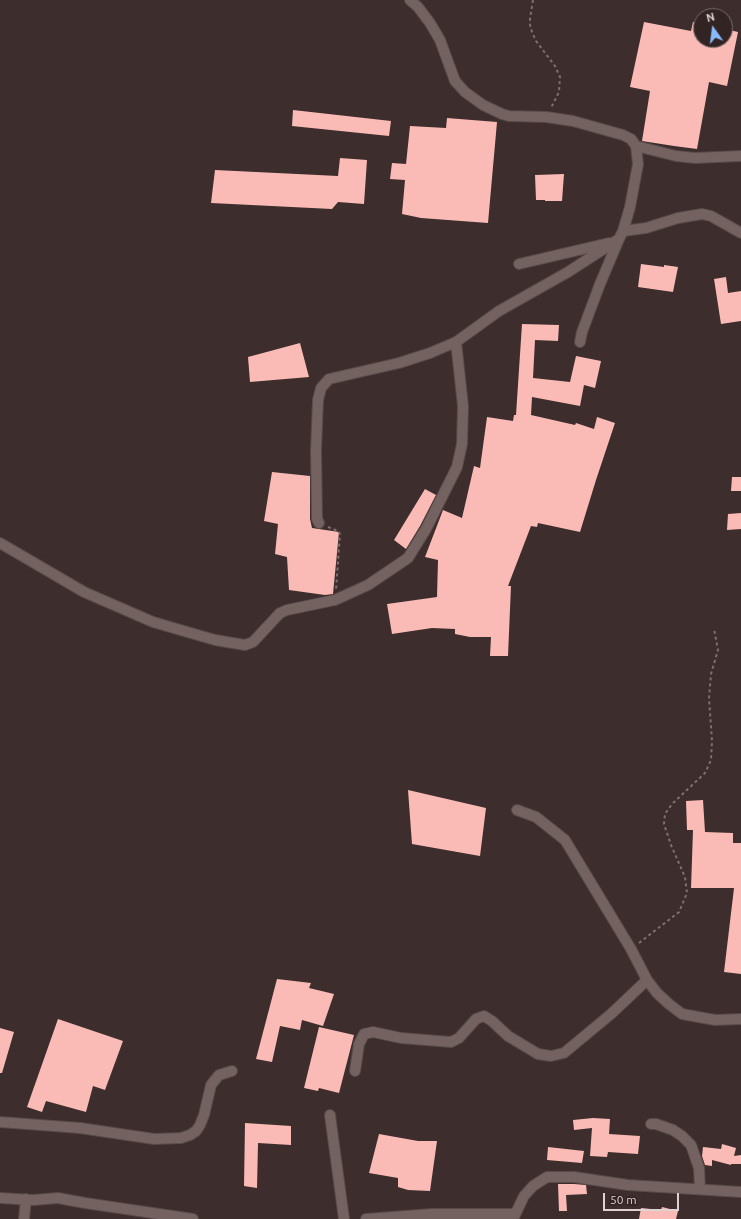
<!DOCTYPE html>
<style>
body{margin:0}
#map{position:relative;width:741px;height:1219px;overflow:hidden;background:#3d2d2c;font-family:Ubuntu,sans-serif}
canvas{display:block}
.north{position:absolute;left:693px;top:8px;width:40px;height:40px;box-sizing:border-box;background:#322422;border:1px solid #776a68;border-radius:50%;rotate:346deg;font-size:11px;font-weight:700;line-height:16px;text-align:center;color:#ded3d2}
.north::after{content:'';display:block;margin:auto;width:14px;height:18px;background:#89bafc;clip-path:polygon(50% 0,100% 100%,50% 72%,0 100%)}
.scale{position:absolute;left:603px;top:1193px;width:76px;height:18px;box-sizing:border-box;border:2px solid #ded3d2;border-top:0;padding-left:5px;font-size:12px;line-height:14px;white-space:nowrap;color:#ded3d2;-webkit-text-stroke:3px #322422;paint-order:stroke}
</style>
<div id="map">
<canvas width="741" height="1219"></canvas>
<div class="north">N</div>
<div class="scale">50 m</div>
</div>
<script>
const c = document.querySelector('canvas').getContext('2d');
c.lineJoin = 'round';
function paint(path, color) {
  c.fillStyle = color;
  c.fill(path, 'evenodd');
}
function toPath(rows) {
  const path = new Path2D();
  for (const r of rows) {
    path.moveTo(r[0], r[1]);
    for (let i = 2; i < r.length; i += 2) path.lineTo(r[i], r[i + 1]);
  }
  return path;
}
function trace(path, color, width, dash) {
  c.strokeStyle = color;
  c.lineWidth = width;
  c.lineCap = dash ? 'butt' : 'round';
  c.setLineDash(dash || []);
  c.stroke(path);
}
paint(toPath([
 [644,22,691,31,693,22,701,24,701,40,725,40,725,29,738,32,727,86,709,82,697,149,674,146,642,141,650,91,630,87],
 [293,110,391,121,389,136,292,126],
 [447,118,497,122,488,223,421,218,402,214,405,180,390,179,392,163,406,164,410,126,446,128],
 [340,158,367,160,364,204,338,202,332,209,211,203,215,170,338,176],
 [564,174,562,201,545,201,545,200,536,200,535,175],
 [641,264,664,267,664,265,678,267,673,292,638,287],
 [726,277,728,293,741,291,741,321,721,324,714,279],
 [522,324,559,325,558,341,535,340,533,378,570,382,576,356,601,361,595,388,584,385,580,406,532,397,531,415,575,425,576,423,594,429,597,417,615,423,596,480,580,532,538,523,537,527,531,526,508,586,511,586,508,656,490,656,491,637,470,637,455,634,455,629,432,628,392,634,387,604,437,597,438,560,425,557,443,510,462,518,474,466,480,468,487,417,513,421,514,415,516,415],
 [300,343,309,377,250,382,248,357],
 [272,472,310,476,310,519,312,528,339,532,333,594,325,595,289,590,287,557,275,554,278,524,264,521],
 [732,477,741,477,741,491,731,491],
 [425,489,436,495,420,526,406,549,394,540],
 [741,513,741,529,727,530,728,514],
 [408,790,486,808,480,856,412,844],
 [703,800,705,832,733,833,733,843,741,843,741,974,724,972,734,888,691,888,693,830,687,830,686,801],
 [277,979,311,983,309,988,334,994,323,1026,302,1020,300,1030,280,1026,272,1062,256,1059],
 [58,1019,123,1041,105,1090,93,1086,86,1112,46,1101,42,1112,27,1107],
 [319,1027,354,1035,339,1093,319,1088,318,1091,304,1088],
 [0,1028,14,1032,2,1073,0,1073],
 [593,1118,610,1119,609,1134,640,1136,638,1154,608,1152,607,1157,590,1156,592,1128,574,1130,573,1120],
 [245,1123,291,1126,291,1145,258,1143,257,1188,244,1186],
 [379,1134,418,1141,437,1141,430,1191,408,1190,398,1187,398,1178,369,1173],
 [722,1144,736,1148,734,1156,741,1155,741,1164,731,1164,731,1165,712,1160,712,1166,705,1165,702,1156,703,1147,721,1149],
 [548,1147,584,1151,582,1163,547,1160],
 [558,1184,574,1184,586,1185,587,1194,566,1195,567,1211,559,1211],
 [662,1207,678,1211,676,1219,639,1219,641,1208,661,1210]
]), '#fabbb6');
const minor = toPath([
 [410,0,418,7,430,23,440,40,455,81,465,92,483,105,502,114,509,116,546,117,573,121,623,135,631,139,636,146,638,164,630,207,623,231],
 [636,146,676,156,695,158,741,156],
 [519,264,609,243],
 [580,342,582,332,600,284,619,239],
 [319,523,317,519,316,450,318,400,321,388,329,379,399,363,430,353,456,342,499,311,568,272,619,239,623,231,646,228,678,218,702,214,711,216,741,233],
 [0,543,84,592,153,622,215,640,245,645,253,642,280,613,287,610,335,600,368,585,408,558,426,529,457,467,462,444,463,406,456,342],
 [517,810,536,817,565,840,631,949,647,980],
 [355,1071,359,1044,364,1034,373,1032,401,1038,451,1042,459,1038,476,1019,484,1016,492,1021,508,1036,538,1054,551,1056,564,1053,611,1014,647,980,657,993,669,1004,682,1014,715,1020,741,1019],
 [330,1115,344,1219],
 [0,1122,80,1128,154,1139,181,1138,190,1135,196,1131,200,1125,204,1115,211,1085,219,1075,232,1071],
 [651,1124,656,1124,673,1130,682,1136,691,1145,699,1168,700,1189],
 [0,1198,33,1200,58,1198,85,1203,193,1219],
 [24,1219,26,1199],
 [366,1219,432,1214,515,1214],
 [513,1219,524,1196,533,1186,547,1177,574,1177,628,1185,741,1192]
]);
trace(minor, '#574a49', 12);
trace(toPath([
 [533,0,530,19,530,25,532,32,536,41,555,66,560,77,559,92,551,108],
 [328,527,338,531,340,534,336,590],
 [639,943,679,912,687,893,685,877,671,845,664,824,665,814,672,804,705,773,711,760,712,741,709,698,711,674,718,650,714,629]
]), '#7f7170', 2, [3, 3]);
trace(minor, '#736260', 10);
</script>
